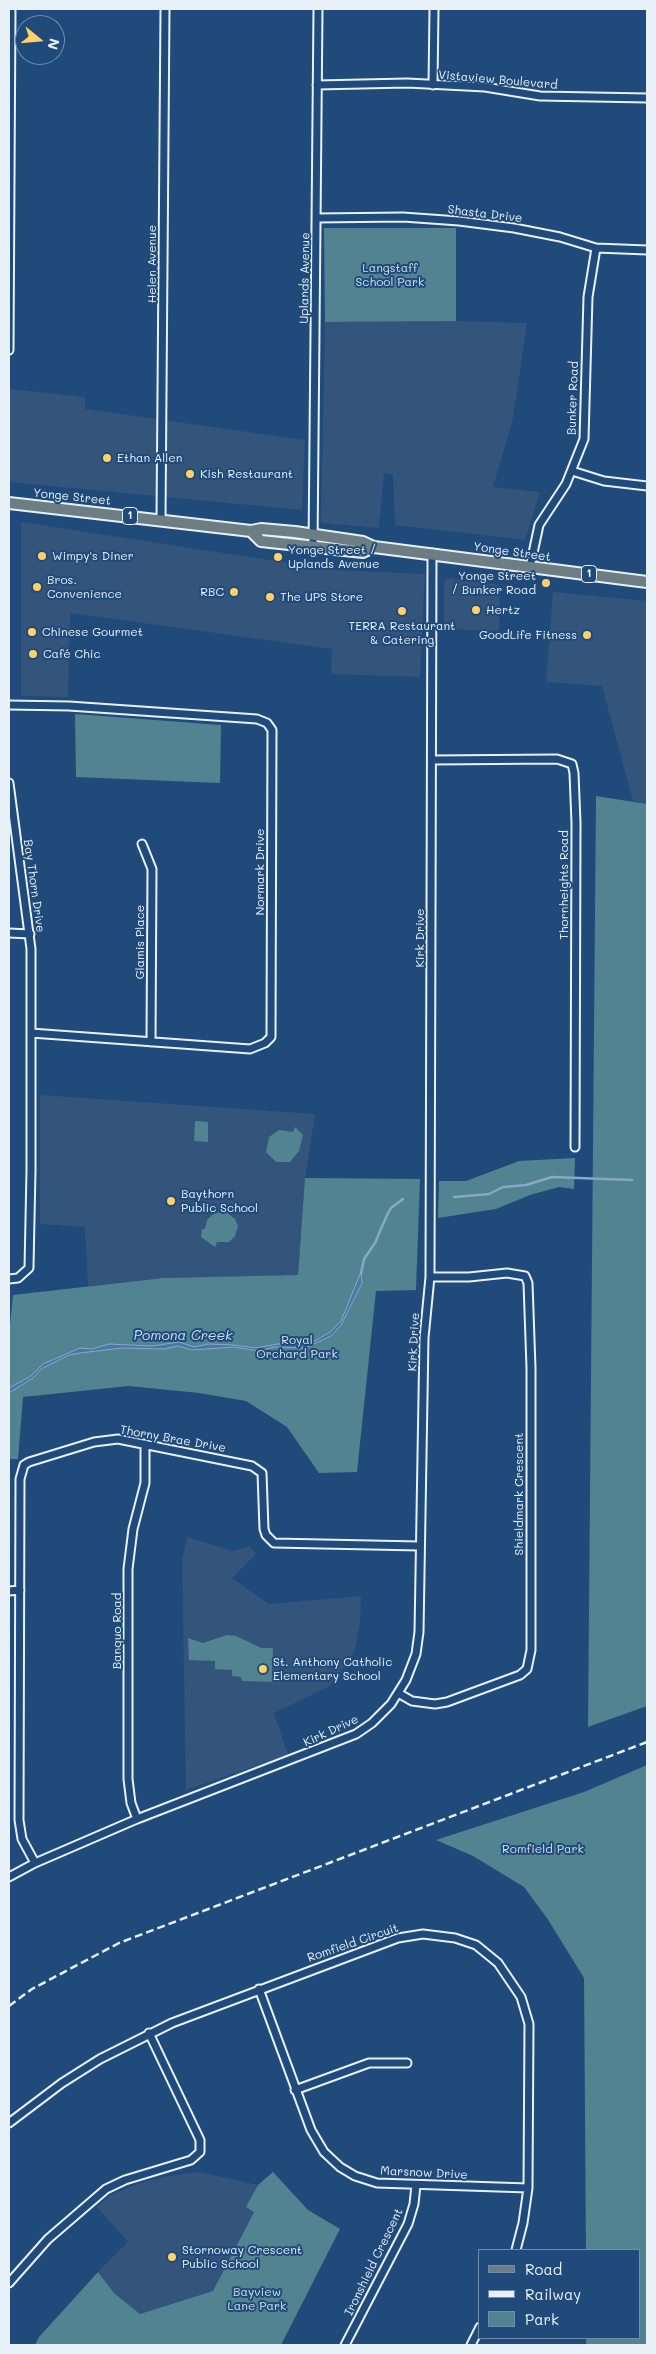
<!DOCTYPE html>
<meta charset="utf-8">
<style>
body{margin:0}
#map{position:relative;width:656px;height:2354px;overflow:hidden;background:#1f4a7a;font-family:Mali,sans-serif}
canvas{display:block}
.frame{position:absolute;inset:0;border:10px solid #e8f1f8;pointer-events:none}
.legend{position:absolute;left:478px;top:2249px;width:162px;height:90px;box-sizing:border-box;background:#1f4a7a;border:1px solid #6f8dac;margin:0;padding:6px 9px;list-style:none;font-size:15px;color:#e8f1f8}
.legend li{display:flex;align-items:center;gap:10px;height:25px}
.legend b{width:25px;border:1px solid #6f8dac}
.north{position:absolute;left:15px;top:15px;width:50px;height:50px;box-sizing:border-box;background:#1f4a7a;border:1px solid #6f8dac;border-radius:50%;rotate:107deg;font-size:14px;font-weight:700;line-height:20px;text-align:center;color:#e8f1f8}
.north::after{content:'';display:block;margin:auto;width:18px;height:22px;background:#ffd166;clip-path:polygon(50% 0,100% 100%,50% 72%,0 100%)}
</style>
<div id="map">
<canvas width="656" height="2354"></canvas>
<div class="frame"></div>
<ul class="legend">
<li><b style="height:6px;background:#6d7d84"></b>Road</li>
<li><b style="height:6px;background:#e8f1f8"></b>Railway</li>
<li><b style="height:14px;background:#518490"></b>Park</li>
</ul>
<div class="north">N</div>
</div>
<script>
const c = document.querySelector('canvas').getContext('2d');
c.lineJoin = 'round';
function paint(path, color) {
  c.fillStyle = color;
  c.fill(path, 'evenodd');
}
function toPath(rows) {
  const path = new Path2D();
  for (const r of rows) {
    path.moveTo(r[0], r[1]);
    for (let i = 2; i < r.length; i += 2) path.lineTo(r[i], r[i + 1]);
  }
  return path;
}
function trace(path, color, width, dash) {
  c.strokeStyle = color;
  c.lineWidth = width;
  c.lineCap = dash ? 'butt' : 'round';
  c.setLineDash(dash || []);
  c.stroke(path);
}
function drawText(font, color, halo, rows, align = 'center') {
  c.font = font + ' Mali,sans-serif';
  c.lineWidth = 4;
  c.setLineDash([]);
  c.textBaseline = 'middle';
  c.strokeStyle = halo;
  c.fillStyle = color;
  for (const [text, x, y, turn = 0] of rows) {
    c.save();
    c.translate(x, y);
    c.rotate((+turn || 0) * Math.PI / 180);
    c.textAlign = isNaN(turn) ? turn : align;
    if (halo) c.strokeText(text, 0, 0);
    c.fillText(text, 0, 0);
    c.restore();
  }
}
paint(toPath([
 [456,321,527,323,513,419,493,487,540,492,525,540,395,525,393,475,384,473,379,528,321,523,325,322],
 [9,389,85,397,85,409,305,440,302,510,9,482],
 [21,522,335,570,425,574,420,677,331,674,332,649,70,613,68,697,21,696],
 [448,578,500,585,499,631,444,629,444,581],
 [553,592,647,601,647,804,633,801,602,686,546,682],
 [40,1095,315,1114,305,1179,298,1275,163,1278,88,1286,85,1227,40,1224],
 [187,1537,233,1551,250,1546,256,1554,232,1578,269,1604,361,1596,360,1624,354,1653,330,1686,274,1713,288,1755,186,1790,182,1560],
 [200,2172,258,2185,246,2207,254,2211,213,2291,140,2314,114,2293,98,2272,128,2242,97,2207,112,2194,147,2181,169,2176]
]), '#33557c');
paint(toPath([
 [324,228,456,228,456,321,325,322],
 [75,714,221,725,220,783,76,777],
 [596,796,647,804,647,1706,588,1727],
 [195,1121,208,1122,208,1142,194,1141],
 [295,1127,303,1135,299,1151,290,1162,276,1162,266,1152,269,1137,279,1130,293,1132],
 [575,1158,574,1189,559,1187,530,1195,496,1209,438,1218,439,1181,466,1181,519,1161],
 [305,1178,420,1179,416,1290,376,1291,357,1472,319,1473,287,1427,246,1401,199,1393,129,1386,23,1397,18,1459,9,1459,9,1335,13,1295,163,1278,298,1275],
 [226,1212,235,1219,238,1226,235,1236,229,1242,217,1242,215,1247,201,1237,202,1229,205,1229,207,1220,214,1213],
 [227,1635,236,1636,261,1648,273,1648,272,1670,278,1682,242,1681,241,1677,232,1676,232,1670,215,1669,215,1661,189,1660,188,1638,203,1643],
 [647,1765,647,2345,586,2345,586,2338,640,2338,640,2250,586,2250,584,1978,547,1918,524,1887,473,1856,436,1840,584,1792],
 [273,2172,308,2210,340,2229,281,2345,35,2345,39,2337,98,2272,114,2293,140,2314,213,2291,254,2212,246,2207,258,2185]
]), '#518490');
const water = toPath([
 [361,1272,362,1283,341,1325,331,1336,305,1348,274,1347,258,1351,235,1347,192,1350,178,1346,164,1349,122,1348,80,1353,69,1355,41,1369,33,1378,9,1393,9,1388,31,1376,43,1364,80,1348,92,1349,109,1344,152,1346,179,1342,194,1347,208,1344,234,1345,255,1348,278,1344,310,1344,330,1332,341,1321,361,1272]
]);
paint(water, '#4a78a6');
trace(water, '#89a8c7', 1);
trace(toPath([
 [454,1197,489,1194,503,1187,526,1185,552,1177,632,1180],
 [361,1274,364,1259,375,1243,387,1215,391,1208,403,1199]
]), '#89a8c7', 2.5);
const street = toPath([
 [317,85,407,83,485,87,540,96,647,98],
 [433,85,434,9],
 [317,218,403,217,459,221,514,228,560,237,596,248,647,250],
 [9,350,11,9],
 [572,471,604,481,647,486],
 [161,519,165,9],
 [313,547,318,9],
 [530,567,539,525,566,484,584,439,588,297,596,248],
 [9,705,69,706,257,719,267,723,272,730,271,1037,265,1043,250,1049,31,1033],
 [432,760,557,759,572,764,574,773,576,823,575,1147],
 [9,783,31,949,31,1171,29,1268,18,1278,9,1279],
 [142,844,152,869,151,1042],
 [9,933,30,934],
 [9,1591,20,1590],
 [398,1693,412,1701,435,1704,447,1702,520,1675,527,1669,531,1650,531,1368,528,1283,525,1276,507,1273,469,1277,430,1277],
 [137,1819,131,1803,128,1779,128,1569,133,1529,145,1483,145,1444],
 [35,1863,22,1839,19,1820,20,1479,24,1465,29,1462,94,1442,118,1439,252,1466,262,1473,264,1529,266,1535,274,1543,419,1546],
 [9,1877,35,1863,137,1819,356,1734,372,1723,391,1704,406,1680,416,1654,419,1632,424,1338,430,1277,432,553],
 [259,1989,311,2130,324,2152,340,2167,355,2176,377,2183,528,2188],
 [295,2090,369,2063,407,2063],
 [9,2123,62,2083,100,2059,172,2023,398,1938,423,1934,455,1938,476,1945,498,1963,521,1997,529,2024,528,2188,523,2223,516,2250],
 [9,2283,48,2239,106,2189,125,2180,191,2160,200,2152,200,2140,149,2033],
 [345,2345,408,2224,414,2204,416,2185],
 [471,2345,480,2327]
]);
const primary = toPath([
 [9,503,251,531,261,529,295,532,363,542,374,547,647,582],
 [251,531,261,541,363,552,374,547]
]);
trace(street, '#e8f1f8', 11);
trace(primary, '#e8f1f8', 14);
trace(street, '#1f4a7a', 7);
trace(primary, '#6d7d84', 10);
trace(toPath([
 [9,2006,32,1989,119,1943,647,1742]
]), '#e8f1f8', 2.5, [8, 4]);
for (const [x, y, r, color] of [
 [107,458,5,"#ffd166"],
 [190,474,5,"#ffd166"],
 [42,556,5,"#ffd166"],
 [278,557,5,"#ffd166"],
 [546,583,5,"#ffd166"],
 [37,587,5,"#ffd166"],
 [234,592,5,"#ffd166"],
 [270,597,5,"#ffd166"],
 [476,610,5,"#ffd166"],
 [402,611,5,"#ffd166"],
 [32,632,5,"#ffd166"],
 [587,635,5,"#ffd166"],
 [33,654,5,"#ffd166"],
 [171,1201,5,"#ffd166"],
 [263,1669,5,"#ffd166"],
 [172,2257,5,"#ffd166"]
]) {
  const dot = new Path2D();
  dot.arc(x, y, r, 0, 2 * Math.PI);
  c.fillStyle = color;
  c.fill(dot);
  trace(dot, '#1f4a7a', 2);
}
for (const [x, y, w] of [
 [130,516,15],
 [589,574,15]
]) {
  const box = new Path2D();
  box.roundRect(x - w / 2, y - 8.5, w, 17, 4);
  c.fillStyle = '#1f4a7a';
  c.fill(box);
  trace(box, '#e8f1f8', 1);
}
drawText('bold 11px', '#e8f1f8', null, [
 ["1",130,516],
 ["1",589,574]
]);
drawText('12px', '#e8f1f8', '#1f4a7a', [
 ["Vistaview Boulevard",498,80,5],
 ["Shasta Drive",485,214,7],
 ["Helen Avenue",152,264,-90],
 ["Uplands Avenue",305,278,-89],
 ["Bunker Road",573,398,-88],
 ["Yonge Street",72,497,6],
 ["Yonge Street",512,552,8],
 ["Normark Drive",260,872,-90],
 ["Thornheights Road",564,885,-90],
 ["Bay Thorn Drive",34,886,82],
 ["Kirk Drive",420,938,-90],
 ["Glamis Place",140,942,-90],
 ["Kirk Drive",414,1342,-87],
 ["Thorny Brae Drive",173,1439,10],
 ["Shieldmark Crescent",519,1494,-90],
 ["Banquo Road",117,1631,-90],
 ["Kirk Drive",331,1731,-25],
 ["Romfield Circuit",353,1943,-19],
 ["Marsnow Drive",424,2173,3],
 ["Ironshield Crescent",374,2262,-64]
]);
drawText('12px', '#d1e1e8', '#1f4a7a', [
 ["Langstaff",390,268],
 ["School Park",390,282],
 ["Royal",297,1340],
 ["Orchard Park",297,1354],
 ["Romfield Park",543,1849],
 ["Bayview",257,2292],
 ["Lane Park",257,2306]
]);
drawText('12px', '#e8f1f8', '#1f4a7a', [
 ["Ethan Allen",117,458],
 ["Kish Restaurant",200,474],
 ["Yonge Street /",288,550],
 ["Uplands Avenue",288,564],
 ["Wimpy's Diner",52,556],
 ["Yonge Street",536,576,"right"],
 ["/ Bunker Road",536,590,"right"],
 ["Bros.",47,580],
 ["Convenience",47,594],
 ["RBC",224,592,"right"],
 ["The UPS Store",280,597],
 ["Hertz",486,610],
 ["TERRA Restaurant",402,626,"center"],
 ["& Catering",402,640,"center"],
 ["Chinese Gourmet",42,632],
 ["GoodLife Fitness",577,635,"right"],
 ["Café Chic",43,654],
 ["Baythorn",181,1194],
 ["Public School",181,1208],
 ["St. Anthony Catholic",273,1662],
 ["Elementary School",273,1676],
 ["Stornoway Crescent",182,2250],
 ["Public School",182,2264]
], 'left');
drawText('italic 14px', '#d0dfec', '#1f4a7a', [
 ["Pomona Creek",183,1336]
]);
</script>
